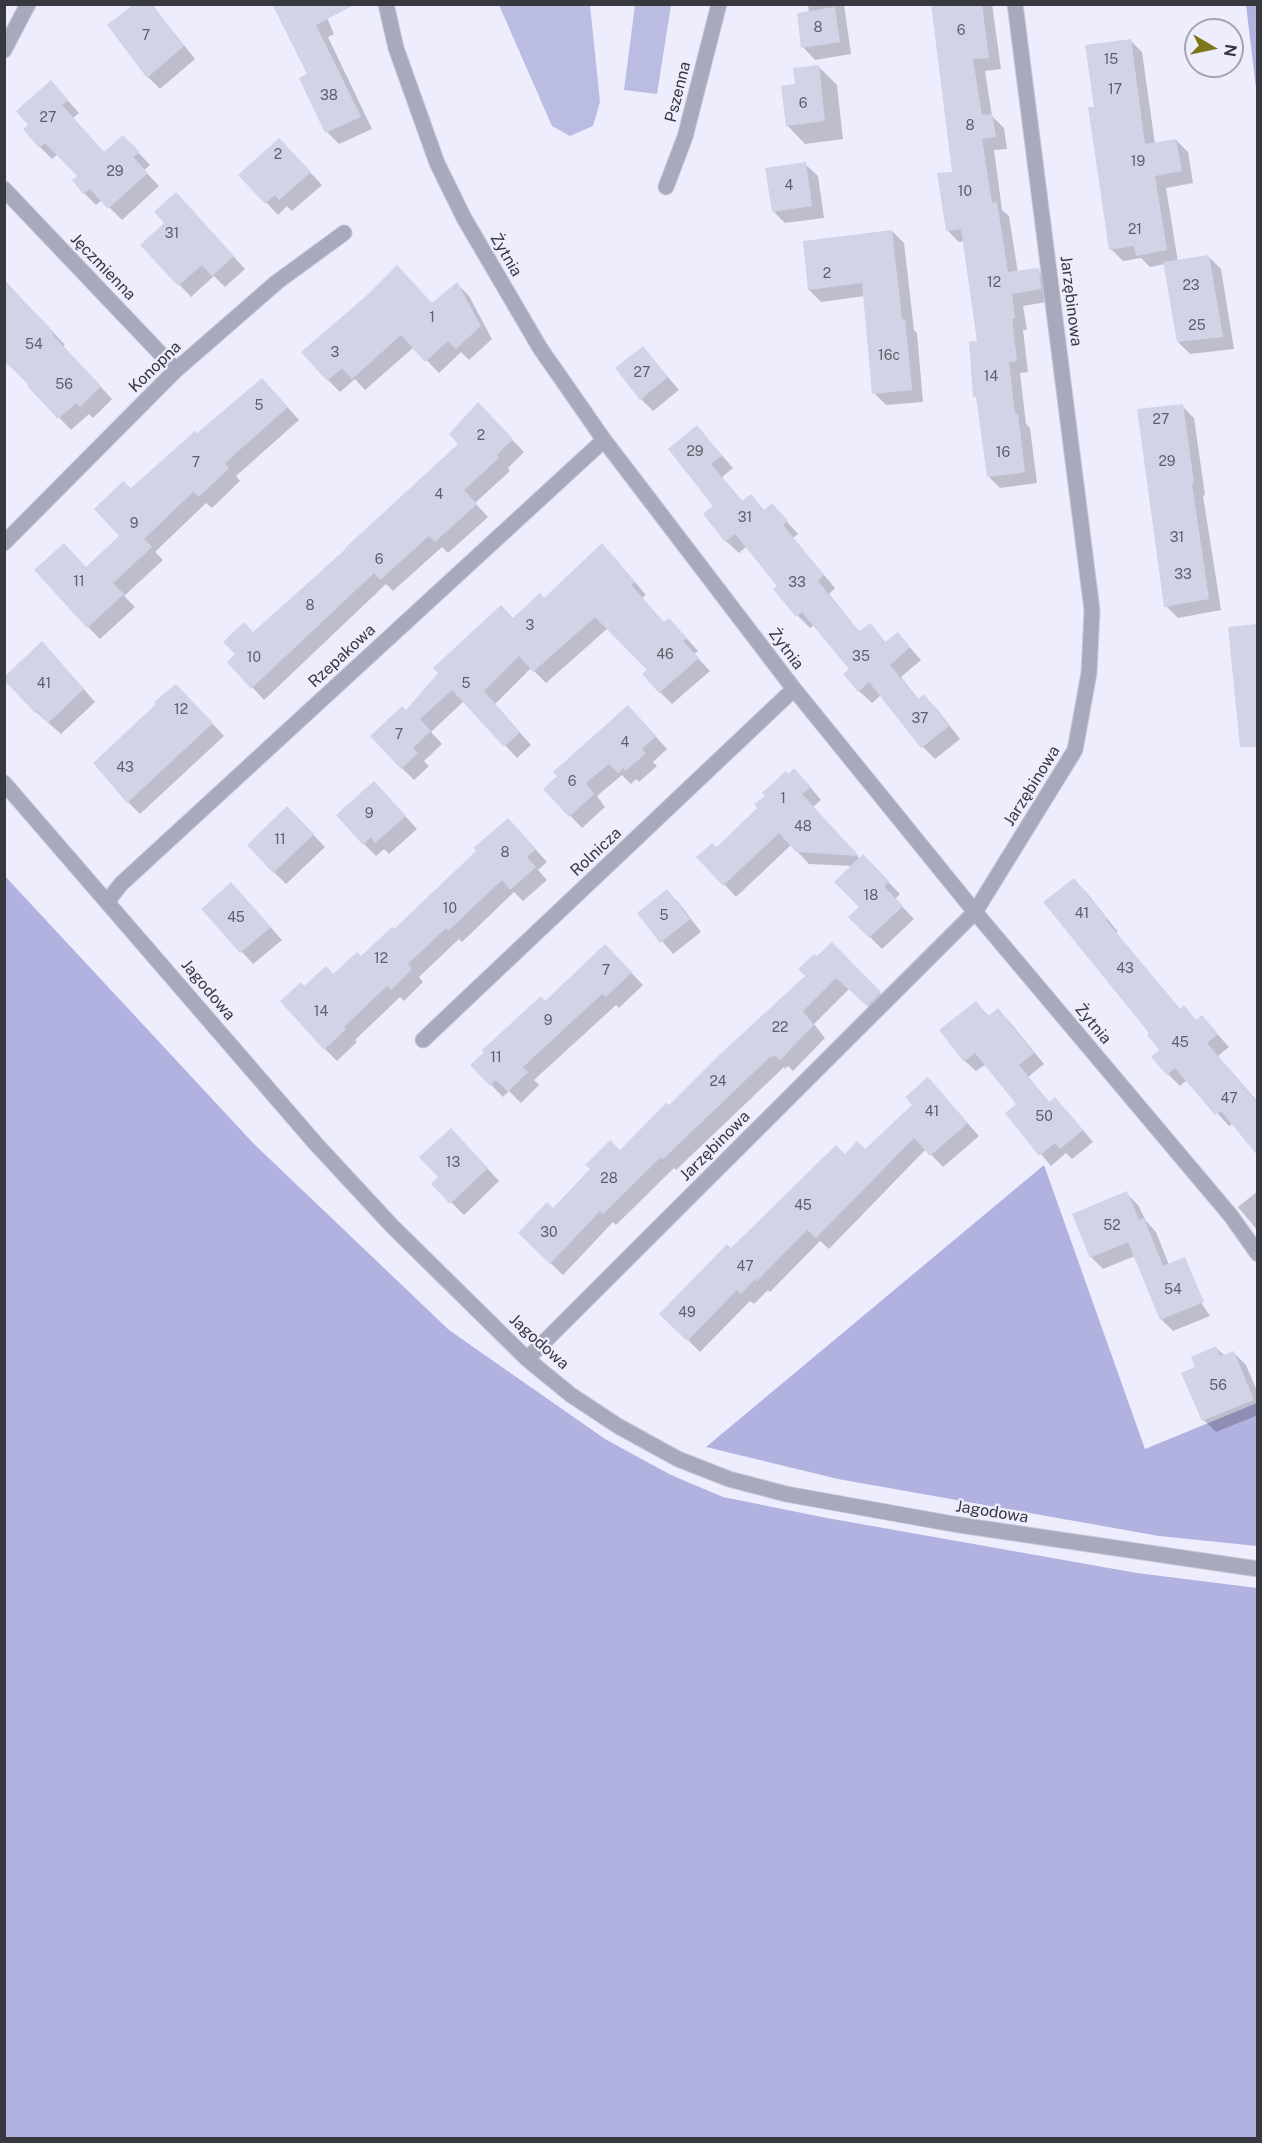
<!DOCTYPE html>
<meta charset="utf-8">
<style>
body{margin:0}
#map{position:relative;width:1262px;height:2143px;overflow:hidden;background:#ededfe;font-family:"Public Sans",sans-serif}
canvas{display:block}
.frame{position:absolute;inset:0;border:6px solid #383840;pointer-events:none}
.north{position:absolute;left:1184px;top:18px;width:60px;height:60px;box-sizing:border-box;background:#ededfe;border:2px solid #a5a5b2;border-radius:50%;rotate:99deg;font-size:16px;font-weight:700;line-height:24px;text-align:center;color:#383840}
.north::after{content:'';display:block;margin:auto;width:21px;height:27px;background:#7d7519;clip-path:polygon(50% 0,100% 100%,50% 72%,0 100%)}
</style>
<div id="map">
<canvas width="1262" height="2143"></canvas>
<div class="frame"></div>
<div class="north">N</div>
</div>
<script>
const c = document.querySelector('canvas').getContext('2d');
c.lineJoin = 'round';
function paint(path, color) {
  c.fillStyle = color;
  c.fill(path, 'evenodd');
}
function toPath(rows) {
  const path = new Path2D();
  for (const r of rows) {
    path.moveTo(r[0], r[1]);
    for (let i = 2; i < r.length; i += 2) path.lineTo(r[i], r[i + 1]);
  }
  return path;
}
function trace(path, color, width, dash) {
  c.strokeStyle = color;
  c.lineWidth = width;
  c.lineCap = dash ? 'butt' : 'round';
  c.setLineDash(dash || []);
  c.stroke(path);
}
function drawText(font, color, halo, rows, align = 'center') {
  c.font = font + ' "Public Sans",sans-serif';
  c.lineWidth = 4.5;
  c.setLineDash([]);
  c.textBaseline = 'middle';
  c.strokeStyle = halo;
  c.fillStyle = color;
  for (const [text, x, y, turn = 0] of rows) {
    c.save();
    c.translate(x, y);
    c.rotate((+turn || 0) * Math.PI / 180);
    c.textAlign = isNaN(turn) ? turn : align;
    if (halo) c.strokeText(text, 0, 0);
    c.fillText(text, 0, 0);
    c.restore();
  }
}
paint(toPath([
 [499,5,590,5,600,102,593,126,570,136,552,126],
 [635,5,671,5,657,94,624,90]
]), '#bbbce2');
paint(toPath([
 [1246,5,1257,5,1257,96],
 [4,875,254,1144,449,1330,605,1439,671,1475,723,1497,827,1518,1137,1573,1257,1588,1257,2138,5,2138],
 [1044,1165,1145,1449,1257,1403,1257,1546,1159,1536,838,1479,706,1447]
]), '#b2b2e1');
paint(toPath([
 [151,4,195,59,160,89,148,77,109,25],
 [274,4,321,4,334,34,328,37,372,129,339,144,327,132,309,74],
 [808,4,844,4,851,54,815,60,803,47,809,13],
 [992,4,1001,69,985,71,992,116,1004,128,1007,149,994,150,1002,210,1009,216,1018,273,1038,270,1050,282,1053,301,1023,306,1027,330,1023,330,1028,372,1020,373,1026,424,1030,428,1037,483,1000,488,988,476,978,399,975,396,979,342,964,241,959,242,947,230,954,173,932,5],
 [1130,40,1142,52,1155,144,1176,140,1188,152,1193,183,1166,188,1178,262,1209,257,1221,269,1234,349,1190,354,1178,342,1165,264,1150,267,1141,258,1123,261,1111,249,1096,108],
 [818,66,837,85,843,139,805,144,787,125,796,86],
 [51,82,79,113,73,118,105,153,135,149,150,165,144,170,159,186,122,220,102,200,96,205,84,193,79,176,58,154,52,159,40,147,30,125],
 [291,152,322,185,292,211,287,206,278,215,266,202],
 [805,164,818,176,824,218,785,223,773,211],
 [188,206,245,269,225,287,214,276,191,297,142,245],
 [892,231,904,243,914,330,917,333,923,402,886,405,874,393,865,296,821,302,809,290],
 [4,280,65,345,63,346,112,399,93,418,89,414,71,430,4,359],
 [457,284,469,296,492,339,469,360,461,352,439,373,414,347,365,390,355,379,340,392,328,380,367,297,433,305],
 [643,348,679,390,653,411,641,399],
 [274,392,299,420,236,476,240,481,212,508,206,503,155,552,163,560,124,596,135,607,100,639,88,627,86,569,121,536,131,490,197,435],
 [1182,406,1194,418,1205,495,1203,496,1221,610,1178,618,1166,606],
 [490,417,524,452,508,468,510,471,475,503,488,517,448,553,442,547,393,591,386,584,264,700,229,662,253,634],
 [697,427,733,468,722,477,743,502,751,496,765,511,772,505,798,534,793,538,835,588,829,594,860,633,870,625,886,643,898,634,921,660,901,677,919,700,924,696,936,708,960,739,935,759,923,747,881,695,872,703,859,691,851,669,814,625,810,628,798,616,775,589,779,586,747,546,739,553,726,541,715,506],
 [614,557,646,595,642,598,665,624,681,632,698,651,694,654,710,671,672,704,660,692,649,670,608,628,546,683,531,668,495,704,531,745,517,758,464,701,431,732,442,744,424,761,429,766,414,780,402,768,406,712,513,619],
 [1258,625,1258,730,1254,731,1230,628],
 [54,655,95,702,61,734,36,712],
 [188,698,224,736,140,814,128,802],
 [640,719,667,749,653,762,657,766,639,782,636,779,631,784,622,775,597,796,605,807,582,828,545,789],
 [806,782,821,800,813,807,860,859,863,856,900,894,895,899,914,919,882,949,850,917,861,907,852,866,809,864,791,845,736,897,699,857,718,849],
 [386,795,417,829,389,854,384,849,376,856,364,844],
 [299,820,325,847,286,884,274,872],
 [520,832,547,862,538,870,547,880,523,901,514,892,462,942,459,939,419,977,423,982,404,1001,400,997,355,1040,357,1042,337,1061,325,1049,305,987,333,976,361,958],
 [1074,880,1086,892,1118,932,1116,933,1181,1010,1184,1007,1197,1021,1202,1017,1229,1047,1218,1056,1258,1102,1258,1153,1233,1123,1229,1126,1187,1080,1180,1086,1168,1074,1161,1050],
 [667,891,679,903,701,932,673,954,639,914],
 [243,896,282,940,253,964,203,909],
 [832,945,892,1005,880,1017,849,989,814,1024,825,1038,793,1071,788,1066,785,1069,784,1067,676,1170,674,1168,616,1225,613,1222,563,1275,532,1245,553,1210,669,1107,807,976,818,958],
 [617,958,643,985,619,1008,616,1005,534,1080,539,1085,521,1103,509,1091,503,1097,472,1065,545,1003],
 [976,1003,989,1016,998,1010,1009,1021,1044,1064,1028,1077,1050,1103,1066,1110,1093,1142,1072,1159,1066,1153,1051,1166,1007,1113,1018,1104,986,1064,976,1071,965,1061],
 [939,1091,979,1136,943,1167,926,1149,829,1249,820,1241,770,1292,768,1290,754,1304,750,1301,700,1352,662,1314,731,1250,845,1156,865,1152],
 [463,1142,499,1181,464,1215,433,1184,440,1178],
 [1258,1191,1258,1231,1238,1207],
 [1126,1193,1138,1205,1146,1221,1156,1232,1169,1265,1184,1277,1210,1316,1173,1331,1161,1319,1135,1256,1103,1269,1091,1257],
 [1216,1348,1225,1356,1234,1353,1246,1365,1258,1393,1258,1415,1216,1432,1204,1420,1197,1368]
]), '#0003');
paint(toPath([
 [134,4,152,4,184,46,147,78,107,25],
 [272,4,356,4,316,25,361,117,325,133,299,78,307,74],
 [931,4,982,4,989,58,973,59,982,115,992,114,996,137,982,139,992,203,997,202,1008,272,1039,268,1041,289,1012,294,1015,318,1012,319,1017,361,1009,362,1015,414,1018,414,1025,472,1020,473,987,477,976,397,973,397,969,342,977,341,961,229,946,231,937,173,952,172],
 [835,7,840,42,801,48,797,13],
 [1131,39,1145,144,1176,139,1182,171,1155,176,1167,250,1136,256,1134,246,1109,250,1088,107,1094,107,1085,45],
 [819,65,825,121,786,126,781,86,795,84,793,68],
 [51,80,68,100,62,105,104,152,123,135,140,152,133,157,148,173,108,209,90,189,83,194,72,180,77,176,45,143,39,148,23,129,28,125,16,111],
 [279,138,311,172,279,200,275,195,265,204,238,175],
 [806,162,812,206,772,212,765,168],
 [176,192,234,256,212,276,202,265,178,286,140,245,164,223,154,212],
 [892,230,902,319,905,319,912,390,872,394,862,283,808,290,803,241],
 [1209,255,1223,337,1177,342,1163,262],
 [397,265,432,303,457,282,481,326,456,349,448,341,425,362,401,335,352,379,342,368,327,381,301,352,366,296],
 [4,281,54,332,52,334,101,386,80,407,76,403,58,419,27,386,29,385,4,361],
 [643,346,668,377,640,400,615,368],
 [262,378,288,407,225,463,229,468,199,497,193,492,144,539,152,547,113,583,124,594,87,628,34,570,64,543,86,567,119,536,94,509,123,481,131,488,195,431,197,433],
 [478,402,513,439,497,455,499,458,464,490,477,504,435,542,429,536,380,580,374,573,251,689,227,662,235,654,223,642,244,622,253,632,346,549,345,548,458,444,449,434],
 [1183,404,1194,483,1192,484,1209,599,1164,607,1137,409],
 [697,425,722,456,711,464,742,501,751,494,764,510,772,503,788,521,783,525,824,575,818,581,849,620,860,631,870,623,885,641,876,649,898,632,910,647,890,665,918,699,924,694,949,726,921,748,869,682,858,692,843,674,849,669,802,612,796,617,773,589,777,586,735,534,725,542,703,514,713,506,668,449],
 [602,543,635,582,631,585,664,622,669,618,687,638,683,641,699,658,659,693,642,674,647,670,595,617,533,672,519,656,484,691,520,732,504,747,452,690,420,719,431,731,413,748,418,753,401,769,370,736,402,706,406,710,438,673,433,668,501,605,513,618,540,593,544,598],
 [1257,624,1257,747,1240,747,1228,627],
 [42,641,84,689,48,723,37,711,35,713,4,680,4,677],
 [176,684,213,723,127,803,93,763,156,704,154,702],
 [628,705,656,736,642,749,646,753,626,771,623,768,618,773,609,764,586,783,594,794,569,817,543,789,557,776,553,772],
 [794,768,811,787,802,794,859,856,796,852,779,833,723,886,696,857,712,843,717,847,757,808,754,804,765,796,762,793,786,771,788,774],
 [374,781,406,816,375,843,371,837,363,845,336,815],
 [287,806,314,834,273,873,247,845],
 [508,818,536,849,527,857,536,867,510,890,502,880,448,931,446,928,408,964,412,969,391,990,387,986,344,1027,346,1029,324,1050,280,1001,301,982,304,986,326,966,333,974,357,952,361,956,392,927,394,929,476,851,473,848],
 [863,854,889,881,884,886,903,906,869,938,848,917,859,907,834,882],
 [1074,878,1107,919,1106,920,1180,1009,1184,1005,1196,1020,1202,1015,1218,1034,1207,1043,1257,1102,1257,1155,1221,1111,1215,1115,1175,1068,1167,1075,1151,1057,1159,1050,1147,1035,1149,1033,1043,902],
 [231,882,271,927,240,953,201,909],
 [667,889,690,919,660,943,637,913],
 [832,942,881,992,867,1006,836,978,803,1011,814,1025,780,1060,775,1055,772,1058,771,1056,663,1159,661,1157,603,1214,600,1211,550,1264,518,1233,547,1202,553,1208,590,1169,585,1165,610,1140,620,1150,666,1103,669,1105,718,1056,805,976,798,969,814,954,817,956],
 [605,944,632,972,606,997,602,994,523,1067,528,1072,508,1092,496,1080,490,1086,470,1065,484,1052,482,1050,541,996,545,1001],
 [976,1001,988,1016,998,1008,1034,1053,1019,1065,1049,1102,1055,1097,1083,1130,1060,1149,1055,1143,1039,1156,1005,1113,1016,1104,975,1053,964,1062,939,1030],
 [928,1077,968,1123,930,1156,914,1138,816,1238,807,1230,757,1281,755,1279,741,1294,737,1290,687,1341,659,1314,727,1244,731,1248,836,1145,845,1154,857,1141,865,1149,912,1105,905,1097],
 [451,1128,488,1168,450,1204,431,1184,438,1177,419,1157],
 [1127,1191,1139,1220,1144,1218,1163,1266,1185,1257,1204,1302,1160,1320,1128,1242,1090,1258,1072,1214],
 [1216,1346,1220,1356,1234,1351,1254,1400,1202,1421,1181,1373,1195,1367,1191,1357]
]), '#d3d3e7');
const minor = toPath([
 [386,4,396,48,437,163,464,218,540,348,604,440,794,689,975,912,1231,1216,1258,1254],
 [4,50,28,4],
 [666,187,685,137,719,4],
 [4,189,176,370],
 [4,543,176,370,277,282,344,233],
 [4,783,316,1144,392,1226,527,1359,571,1395,618,1426,678,1459,729,1479,786,1494,953,1524,1258,1569],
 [107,902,121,884,604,440],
 [423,1040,794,689],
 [527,1359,975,912,1075,750,1089,673,1092,610,1015,4]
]);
trace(minor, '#c9c9d8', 17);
trace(minor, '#a8a9bd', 15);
drawText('14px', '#5f5f6a', null, [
 ["8",818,28],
 ["6",961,31],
 ["7",146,36],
 ["15",1111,60],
 ["17",1115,90],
 ["38",329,96],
 ["6",803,104],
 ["27",48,118],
 ["8",970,126],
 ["2",278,155],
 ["19",1138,162],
 ["29",115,172],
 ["4",789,186],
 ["10",965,192],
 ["21",1135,230],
 ["31",172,234],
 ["2",827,274],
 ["12",994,283],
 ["23",1191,286],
 ["1",432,318],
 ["25",1197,326],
 ["54",34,345],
 ["3",335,353],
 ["16c",889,356],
 ["27",642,373],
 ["14",991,377],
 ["56",64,385],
 ["5",259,406],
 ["27",1161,420],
 ["2",481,436],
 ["29",695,452],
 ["16",1003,453],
 ["29",1167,462],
 ["7",196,463],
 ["4",439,495],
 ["31",745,518],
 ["9",134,524],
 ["31",1177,538],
 ["6",379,560],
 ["33",1183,575],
 ["11",79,582],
 ["33",797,583],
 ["8",310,606],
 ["3",530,626],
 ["46",665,655],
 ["35",861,657],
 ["10",254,658],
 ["41",44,684],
 ["5",466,684],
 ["12",181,710],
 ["37",920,719],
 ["7",399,735],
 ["4",625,743],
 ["43",125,768],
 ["6",572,782],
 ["1",783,799],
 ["9",369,814],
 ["48",803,827],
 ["11",280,840],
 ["8",505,853],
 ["18",871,896],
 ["10",450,909],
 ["41",1082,914],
 ["5",664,916],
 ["45",236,918],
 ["12",381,959],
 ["43",1125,969],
 ["7",606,971],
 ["14",321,1012],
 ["9",548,1021],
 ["22",780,1028],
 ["45",1180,1043],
 ["11",496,1058],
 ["24",718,1082],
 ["47",1229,1099],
 ["41",932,1112],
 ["50",1044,1117],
 ["13",453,1163],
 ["28",609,1179],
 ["45",803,1206],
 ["52",1112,1226],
 ["30",549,1233],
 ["47",745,1267],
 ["54",1173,1290],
 ["49",687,1313],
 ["56",1218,1386]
]);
drawText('16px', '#383840', '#ededfe', [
 ["Pszenna",678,92,-76],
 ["Żytnia",506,255,60],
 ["Jęczmienna",103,267,46],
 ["Jarzębinowa",1071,301,83],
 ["Konopna",155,367,-44],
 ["Żytnia",786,649,53],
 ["Rzepakowa",342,656,-43],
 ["Jarzębinowa",1032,786,-58],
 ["Rolnicza",596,852,-43],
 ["Jagodowa",208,990,50],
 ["Żytnia",1093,1024,50],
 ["Jarzębinowa",715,1146,-45],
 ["Jagodowa",539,1342,42],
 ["Jagodowa",992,1512,9]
]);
</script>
